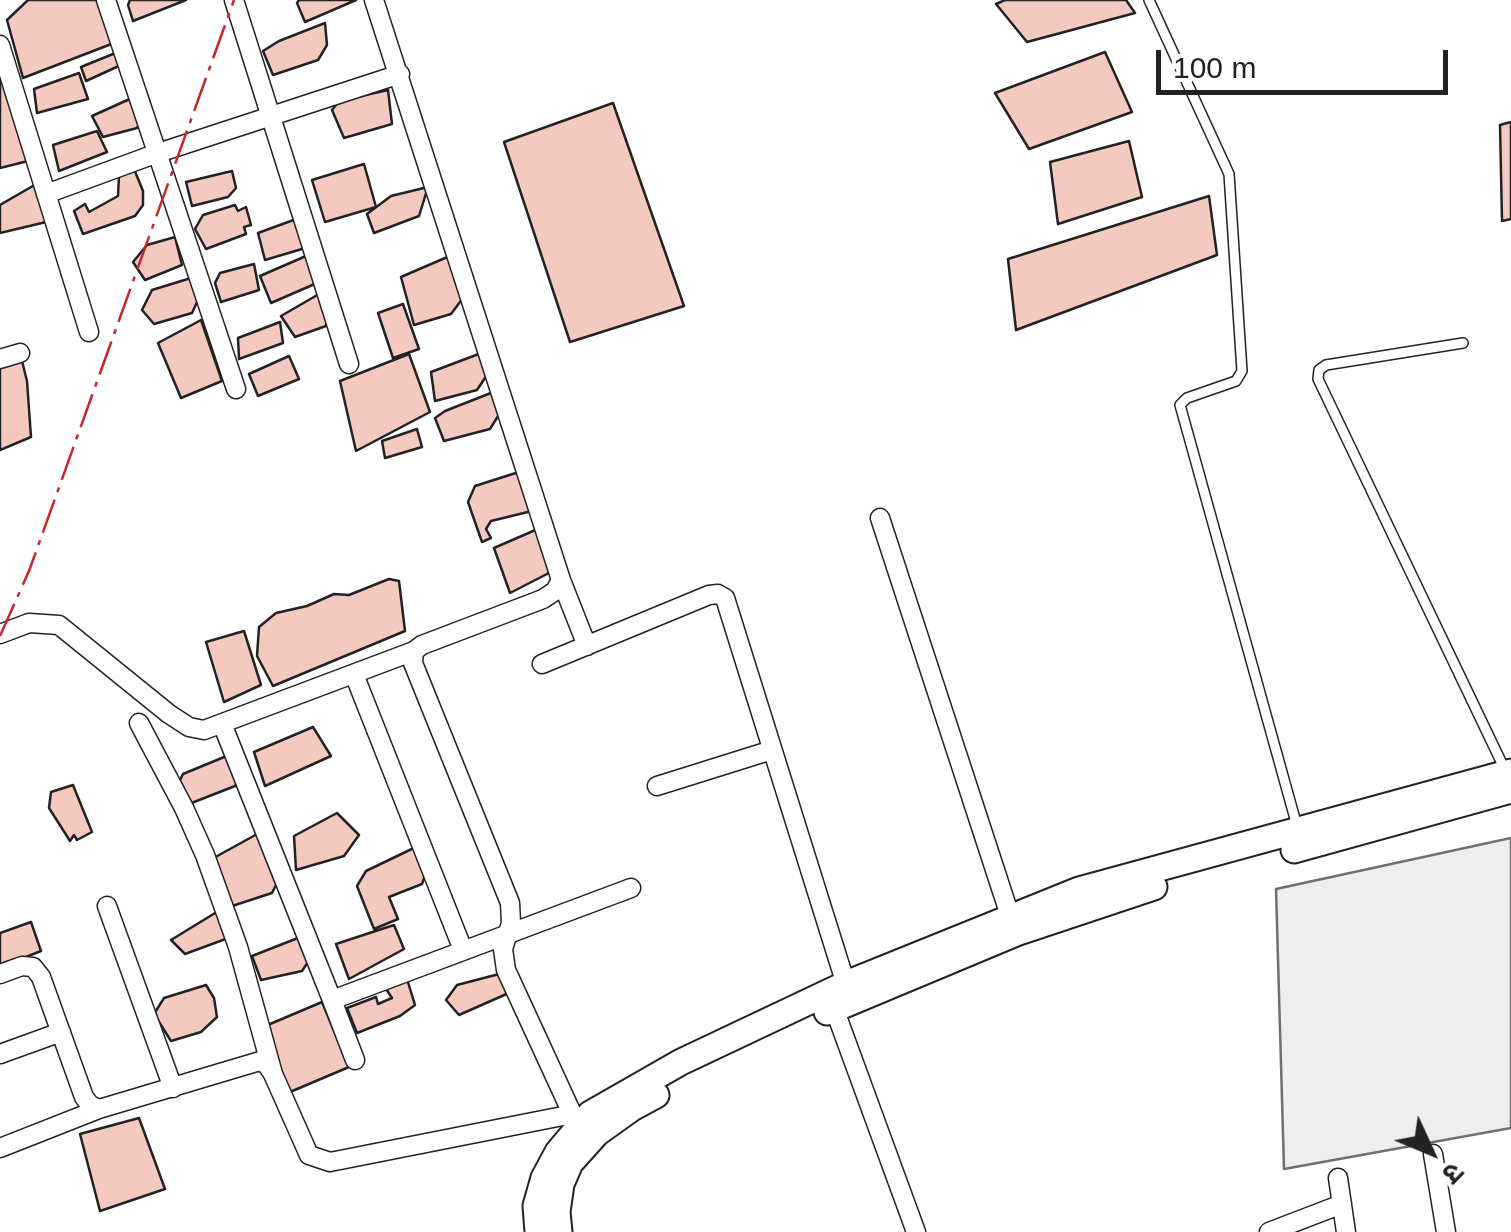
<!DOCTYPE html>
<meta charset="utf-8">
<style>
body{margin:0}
#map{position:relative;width:1511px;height:1232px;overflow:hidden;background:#fff;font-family:Arial,"Noto Sans Devanagari",sans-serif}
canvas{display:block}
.north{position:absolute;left:1381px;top:1102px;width:100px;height:100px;-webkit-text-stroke:8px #fff;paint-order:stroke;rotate:134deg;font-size:28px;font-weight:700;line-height:40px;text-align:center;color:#222}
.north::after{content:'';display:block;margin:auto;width:35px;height:45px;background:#222;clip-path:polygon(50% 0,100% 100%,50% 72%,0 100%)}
.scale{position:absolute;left:1156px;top:50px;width:292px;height:45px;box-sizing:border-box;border:5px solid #222;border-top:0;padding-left:12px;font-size:30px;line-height:35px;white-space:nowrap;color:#222;-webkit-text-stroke:8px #fff;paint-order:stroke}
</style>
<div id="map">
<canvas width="1511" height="1232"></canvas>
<div class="north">उ</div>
<div class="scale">100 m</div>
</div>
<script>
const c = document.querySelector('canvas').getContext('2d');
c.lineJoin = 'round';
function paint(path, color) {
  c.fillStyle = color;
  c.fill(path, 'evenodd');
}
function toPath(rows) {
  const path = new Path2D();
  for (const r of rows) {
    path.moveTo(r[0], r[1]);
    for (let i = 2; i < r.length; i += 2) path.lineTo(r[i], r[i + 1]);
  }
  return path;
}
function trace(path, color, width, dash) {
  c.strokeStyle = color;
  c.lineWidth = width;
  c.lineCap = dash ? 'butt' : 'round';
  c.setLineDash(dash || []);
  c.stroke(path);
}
const green = toPath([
 [1511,838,1511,1128,1284,1169,1276,889,1511,838]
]);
paint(green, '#eee');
trace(green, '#6f6f6f', 2.5);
const building = toPath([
 [28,0,100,0,114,43,23,78,7,20,28,0],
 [130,0,186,0,133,21,128,5,130,0],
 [299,0,356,0,305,22,297,3,299,0],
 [1005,0,1126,0,1135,13,1027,42,996,4,1005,0],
 [325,23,327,45,318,60,273,75,263,51,279,41,325,23],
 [118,52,121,65,86,81,81,67,118,52],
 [1105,52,1132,112,1029,149,995,93,1105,52],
 [0,63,28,161,0,168,0,63],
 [79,73,88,99,37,113,34,89,79,73],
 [388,90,392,124,344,138,332,110,339,101,388,90],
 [132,98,140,122,137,128,103,137,92,116,132,98],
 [613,103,684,306,570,342,504,142,613,103],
 [1511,122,1511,219,1502,221,1500,125,1511,122],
 [97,131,107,152,59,171,53,145,97,131],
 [1129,141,1142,197,1058,224,1050,162,1129,141],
 [364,164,376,207,325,222,312,180,364,164],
 [134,169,143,191,143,205,135,216,83,234,74,211,85,204,89,212,118,196,119,175,134,169],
 [232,171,236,188,228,197,192,206,186,182,232,171],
 [38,183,46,222,0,233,0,205,38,183],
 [428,187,419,216,374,233,367,214,391,196,428,187],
 [1209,196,1217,255,1016,330,1008,259,1209,196],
 [235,205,238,211,246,207,251,225,244,227,246,234,206,249,195,229,203,215,235,205],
 [299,218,307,236,302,249,265,260,258,233,299,218],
 [175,237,182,265,145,280,133,262,147,245,175,237],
 [452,255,463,298,451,314,414,325,401,277,452,255],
 [306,256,317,283,271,303,260,276,306,256],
 [254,264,259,290,221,302,215,283,220,273,254,264],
 [191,278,198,300,192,313,154,324,142,310,152,290,191,278],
 [319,294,327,315,326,326,295,337,281,316,319,294],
 [403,304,419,349,393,358,378,313,403,304],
 [201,320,222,381,181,398,158,343,201,320],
 [280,322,283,343,239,359,238,338,280,322],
 [484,352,489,372,477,390,435,401,431,372,484,352],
 [20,353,27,381,31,437,0,450,0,369,20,353],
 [409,354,430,412,356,451,340,381,409,354],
 [289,356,299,379,258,396,249,374,289,356],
 [496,391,500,413,490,429,444,441,435,418,445,411,496,391],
 [417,429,422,447,385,458,382,441,417,429],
 [522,471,536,510,491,521,486,529,491,538,482,542,468,502,475,486,522,471],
 [540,528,549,573,510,593,494,548,540,528],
 [389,579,399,581,405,631,273,686,257,656,259,627,276,613,307,606,334,594,349,595,389,579],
 [244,631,261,685,224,702,206,642,244,631],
 [313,727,331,756,265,786,254,752,313,727],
 [229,755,240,776,235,786,189,804,177,786,183,774,229,755],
 [73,785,92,832,77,840,74,835,70,841,49,808,51,792,73,785],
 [337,813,359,835,344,856,296,870,294,836,337,813],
 [259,833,280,877,272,893,229,907,210,860,259,833],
 [418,846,428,867,422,884,389,897,398,919,374,929,357,886,366,871,418,846],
 [220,910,231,937,185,954,171,940,220,910],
 [31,922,41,951,0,967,0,933,31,922],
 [394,925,404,949,349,979,336,944,394,925],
 [303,936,312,956,302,971,261,980,252,956,303,936],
 [503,973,511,992,459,1015,446,1000,457,985,503,973],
 [407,979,415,1005,400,1016,357,1033,347,1008,376,997,378,1004,392,998,384,986,407,979],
 [206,985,214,998,217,1017,201,1032,171,1041,154,1014,164,998,206,985],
 [322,1002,349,1067,290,1092,263,1027,322,1002],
 [139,1118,165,1189,100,1211,80,1134,139,1118]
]);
paint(building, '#f3c9c0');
trace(building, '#222', 2.5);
const service = toPath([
 [1149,0,1229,174,1242,371,1236,381,1187,398,1180,405,1297,826],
 [1463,343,1326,365,1319,370,1318,379,1506,772]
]);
const minor = toPath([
 [106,0,236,389],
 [234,0,349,364],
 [374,0,561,580,555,591,543,599,422,645,414,651,413,663,510,903,511,923,503,949,506,970,581,1133],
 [0,45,89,332],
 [46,194,155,154,400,74],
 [0,359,20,353],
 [880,518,1014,928],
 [561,580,587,646],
 [0,634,29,623,59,625,169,714,189,727,204,730,414,651],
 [542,664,709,595,718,594,725,598,848,991],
 [354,674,463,950],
 [139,723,184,808,205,855,238,947,273,1074],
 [223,726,332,1000,631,888],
 [657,786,772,750],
 [107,906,173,1088],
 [0,974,22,966,33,967,41,977,84,1097,90,1105,99,1109,260,1061,267,1065,273,1074,309,1155,330,1162,573,1114],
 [332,1000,355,1060],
 [834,1008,916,1232],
 [0,1054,61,1032],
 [0,1148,99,1109],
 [1433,1154,1446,1232],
 [1338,1178,1346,1232],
 [1269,1232,1342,1204]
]);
const secondary = toPath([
 [1294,850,1511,790],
 [827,1012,1016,933,1154,887],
 [538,1232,536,1206,544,1178,558,1152,590,1114,681,1062,846,984,1079,890,1511,772],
 [559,1232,557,1212,561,1184,570,1163,597,1133,632,1108,656,1095]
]);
trace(service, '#222', 12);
trace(minor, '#222', 21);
trace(secondary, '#222', 29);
trace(service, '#fff', 9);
trace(minor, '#fff', 18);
trace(secondary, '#fff', 25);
trace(toPath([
 [0,636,29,571,234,0]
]), '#c62828', 2.5, [35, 8, 5, 8]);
</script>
